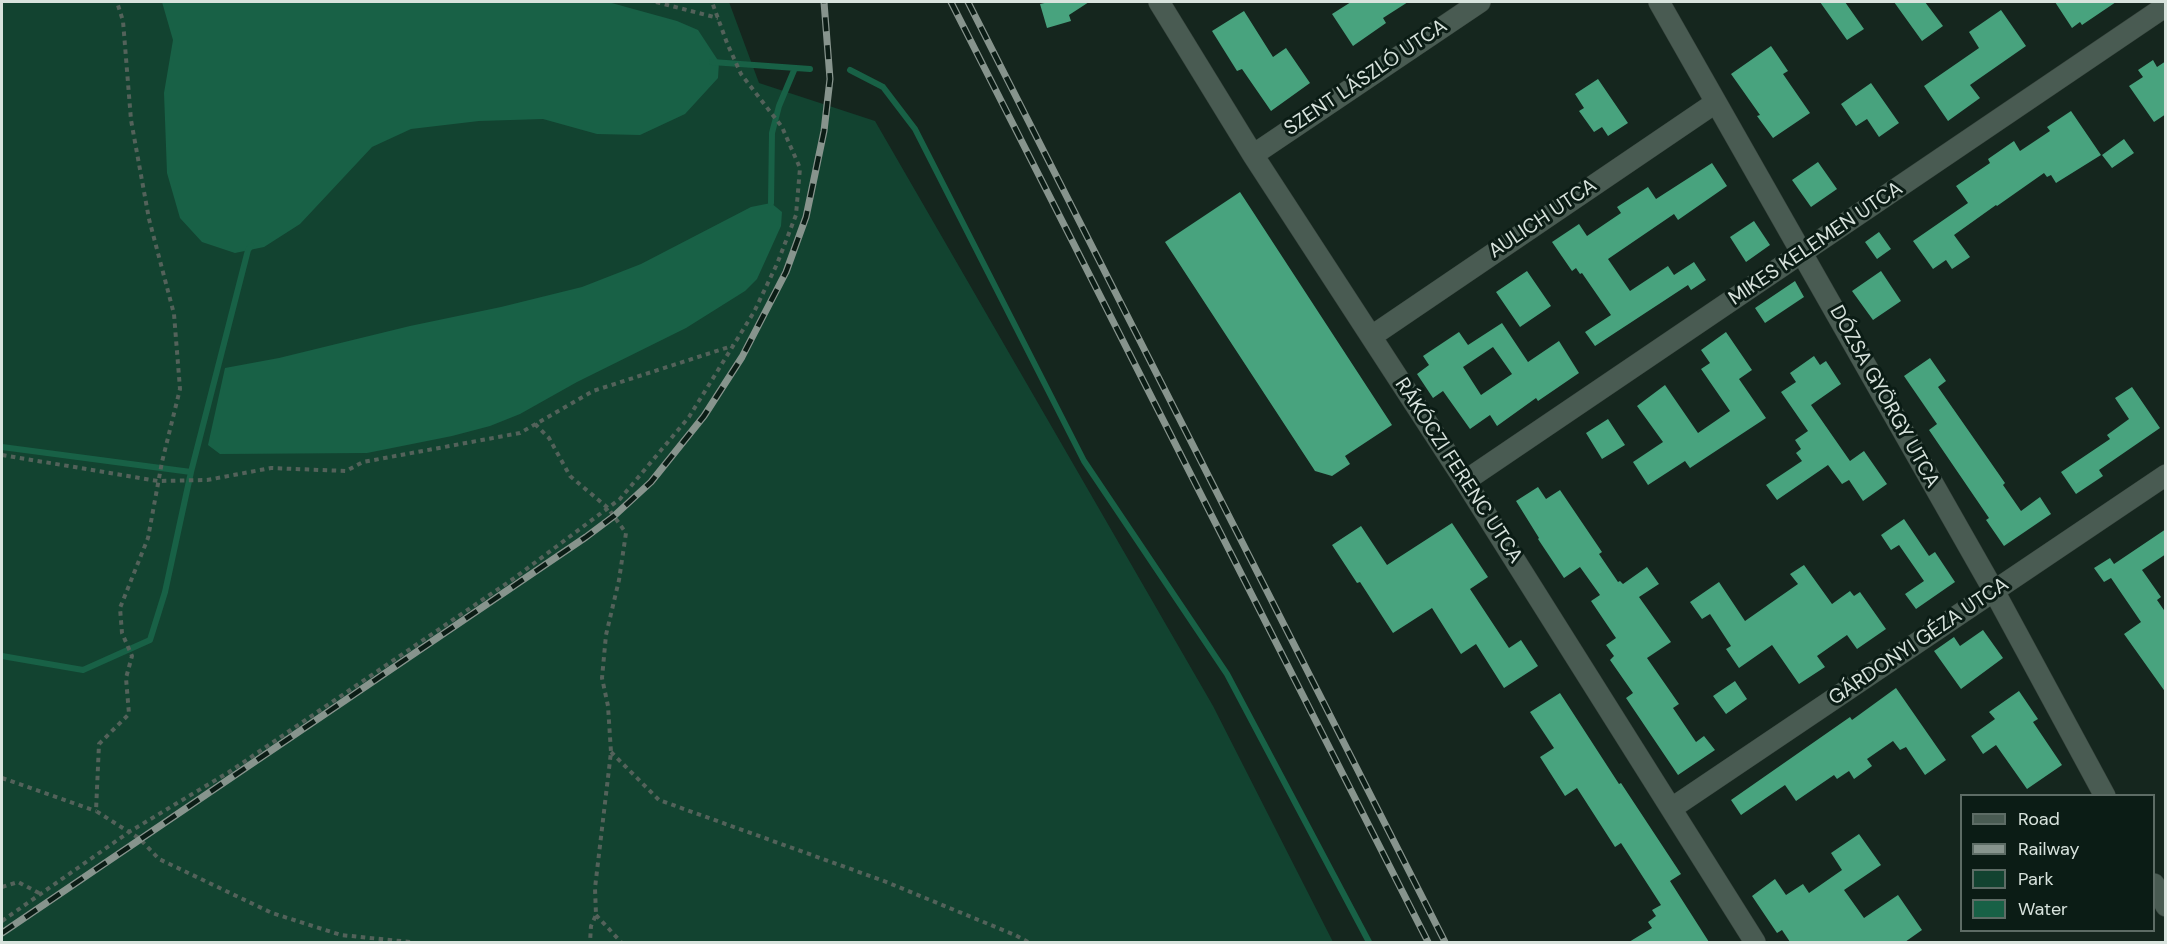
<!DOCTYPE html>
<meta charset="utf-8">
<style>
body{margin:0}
#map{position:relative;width:2167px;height:944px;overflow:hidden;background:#15261e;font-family:"DM Sans",sans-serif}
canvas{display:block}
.frame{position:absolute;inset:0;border:3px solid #d8e3dd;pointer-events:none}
.legend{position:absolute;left:1960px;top:794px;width:195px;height:138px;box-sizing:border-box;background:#0b1c15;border:2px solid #5d6c65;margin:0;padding:8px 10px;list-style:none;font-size:18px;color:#d8e3dd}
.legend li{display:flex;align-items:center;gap:12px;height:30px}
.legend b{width:30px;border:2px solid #5d6c65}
</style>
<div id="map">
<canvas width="2167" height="944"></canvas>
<div class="frame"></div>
<ul class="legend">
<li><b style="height:8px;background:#495b52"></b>Road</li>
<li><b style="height:8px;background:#87948d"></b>Railway</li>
<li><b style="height:16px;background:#124330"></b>Park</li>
<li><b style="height:16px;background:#186146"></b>Water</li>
</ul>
</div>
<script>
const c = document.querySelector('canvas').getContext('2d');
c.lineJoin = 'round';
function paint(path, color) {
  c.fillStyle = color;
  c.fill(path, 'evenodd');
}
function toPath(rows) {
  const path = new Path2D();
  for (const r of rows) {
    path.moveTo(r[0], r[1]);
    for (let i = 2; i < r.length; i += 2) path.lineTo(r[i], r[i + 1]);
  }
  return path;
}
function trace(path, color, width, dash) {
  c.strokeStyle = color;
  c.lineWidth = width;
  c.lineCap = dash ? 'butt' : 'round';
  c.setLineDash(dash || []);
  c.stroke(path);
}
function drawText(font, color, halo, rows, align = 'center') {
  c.font = font + ' "DM Sans",sans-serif';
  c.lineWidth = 6;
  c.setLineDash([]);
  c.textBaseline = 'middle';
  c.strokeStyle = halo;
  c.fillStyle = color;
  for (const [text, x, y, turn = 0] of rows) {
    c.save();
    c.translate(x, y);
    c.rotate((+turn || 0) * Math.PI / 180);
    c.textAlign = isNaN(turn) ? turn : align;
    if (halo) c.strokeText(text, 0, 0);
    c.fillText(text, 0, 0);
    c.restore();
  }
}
paint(toPath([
 [2,2,729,2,759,83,875,121,1213,706,1333,942,2,942]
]), '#124330');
paint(toPath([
 [162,2,608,2,677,21,698,30,719,62,718,78,685,114,640,135,597,134,543,119,479,121,411,129,372,147,300,224,264,247,235,253,202,242,180,218,167,173,164,93,173,40],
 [771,203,782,212,781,226,757,279,745,291,686,328,577,382,520,414,490,426,452,436,367,453,220,454,208,445,225,368,279,358,410,326,501,307,582,287,641,264,751,207]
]), '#186146');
trace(toPath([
 [712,62,810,69],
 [850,70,883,87,915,129,1084,461,1227,674,1369,942],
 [771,203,772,133,779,106,795,68],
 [2,447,191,472],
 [2,656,83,670,150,640,165,592,191,472,248,250,251,246]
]), '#186146', 6);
paint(toPath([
 [1049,2,1089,2,1069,15,1071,21,1047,28,1040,4],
 [1351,2,1408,2,1383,18,1386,23,1353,46,1332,14],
 [1820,2,1845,2,1864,29,1847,40],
 [1894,2,1925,2,1943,26,1922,41],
 [2055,2,2116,2,2082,25,2080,22,2072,28],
 [2001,10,2026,46,1970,85,1980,98,1948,121,1924,86,1979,48,1969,32],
 [1244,11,1273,57,1286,48,1310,83,1271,111,1242,69,1237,71,1212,31],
 [1771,46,1788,71,1783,74,1810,113,1773,138,1757,116,1760,115,1731,74],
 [2153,60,2157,67,2166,61,2166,114,2154,122,2129,86,2143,77,2138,70],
 [1598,79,1628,123,1608,136,1602,127,1594,132,1579,111,1584,108,1575,94],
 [1871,83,1899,123,1879,137,1867,119,1856,126,1841,104],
 [2071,111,2101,155,2056,183,2051,175,2047,177,2044,173,1997,206,1996,205,1954,235,1970,257,1952,269,1946,260,1933,269,1913,241,1968,203,1956,186,1990,163,1988,159,2014,141,2020,151,2050,131,2047,127],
 [2124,139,2134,153,2112,168,2102,155],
 [1818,162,1837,189,1811,207,1792,180],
 [1712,163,1727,186,1678,220,1674,214,1608,259,1630,291,1668,266,1674,275,1694,262,1706,280,1691,290,1688,285,1595,346,1585,332,1611,315,1582,273,1580,274,1576,268,1572,271,1552,242,1579,224,1587,236,1621,213,1617,207,1648,187,1656,199],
 [1240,192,1392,425,1345,456,1350,464,1332,476,1315,471,1165,242],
 [1754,221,1770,245,1746,262,1730,237],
 [1879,232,1891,249,1877,259,1865,242],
 [1527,271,1551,306,1520,327,1496,292],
 [1881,271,1901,301,1873,320,1852,291],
 [1795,281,1804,297,1765,323,1755,308],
 [1502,323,1528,362,1559,341,1579,373,1538,401,1536,398,1497,426,1490,415,1470,429,1443,391,1433,398,1417,374,1429,365,1423,356,1459,332,1468,345],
 [1493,347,1512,374,1481,395,1463,367],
 [1726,332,1752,370,1739,379,1766,418,1690,468,1685,461,1648,485,1633,462,1663,442,1637,406,1665,385,1698,433,1730,411,1701,369,1710,363,1701,350],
 [1814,356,1820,365,1826,361,1841,384,1811,405,1850,461,1864,451,1887,484,1863,501,1849,480,1842,484,1828,465,1777,500,1766,485,1802,461,1796,453,1801,449,1795,440,1808,431,1781,392,1796,382,1790,373],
 [1930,358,1946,381,1938,387,2005,483,2003,485,2021,511,2040,497,2051,514,2004,546,1986,520,1989,518,1929,430,1937,424,1904,376],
 [2132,387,2160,428,2099,470,2103,476,2076,494,2061,472,2110,439,2107,435,2129,419,2115,398],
 [1608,419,1625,445,1602,459,1586,433],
 [1538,487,1546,499,1560,490,1602,552,1599,554,1618,582,1620,581,1623,584,1647,567,1659,584,1639,597,1671,642,1647,658,1679,704,1673,708,1696,742,1704,736,1715,750,1678,775,1626,698,1633,693,1610,660,1614,656,1606,645,1616,638,1591,601,1600,595,1580,567,1564,578,1538,539,1539,538,1516,501],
 [1904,519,1929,556,1935,552,1955,582,1916,609,1905,594,1924,581,1899,545,1891,550,1881,535],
 [1452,523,1488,577,1470,589,1509,648,1521,640,1538,666,1504,688,1476,644,1461,654,1432,608,1393,633,1360,582,1357,583,1332,545,1361,526,1387,565],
 [2166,529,2166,554,2142,570,2161,597,2157,600,2166,613,2166,693,2124,634,2141,622,2111,578,2104,582,2094,568,2110,558,2114,564],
 [1804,565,1832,604,1850,591,1854,596,1860,592,1886,629,1857,649,1847,635,1817,656,1825,667,1799,684,1772,645,1739,668,1726,649,1731,646,1710,614,1702,619,1690,602,1719,582,1745,621,1798,584,1790,574],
 [1983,630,2003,658,1961,689,1934,651,1954,637,1960,646],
 [1735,681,1747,699,1726,714,1713,696],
 [1896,688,1946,760,1925,775,1906,747,1900,750,1893,741,1867,759,1872,766,1854,779,1849,771,1837,779,1834,775,1796,801,1785,785,1741,815,1731,800,1850,717,1852,720],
 [2019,691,2038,719,2033,722,2062,765,2027,789,1996,745,1983,754,1971,736,1995,719,1989,712],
 [1560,693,1619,784,1621,783,1681,874,1670,881,1709,942,1629,942,1652,928,1648,922,1656,916,1652,910,1661,905,1621,843,1615,847,1577,788,1565,796,1540,757,1554,748,1530,712],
 [1859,834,1881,865,1844,890,1864,918,1898,895,1922,930,1905,942,1790,942,1782,930,1777,933,1752,896,1775,879,1786,895,1803,884,1809,893,1842,870,1831,853]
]), '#48a37e');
const minor = toPath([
 [1159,2,1253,155,1465,481,1755,942],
 [1659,2,1994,591,2105,796],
 [1253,155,1480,2],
 [1372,336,1715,103],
 [1465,481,2166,6],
 [1672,808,2166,475],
 [2154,884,2166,906]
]);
trace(minor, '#35423b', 22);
trace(toPath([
 [656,2,718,18],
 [535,424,549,438,570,476,608,508,626,533,619,580,606,635,602,678,608,706,611,752,595,888,596,915,591,926,590,942],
 [2,455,158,481,207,480,271,468,346,471,363,462,520,433,593,391,732,346],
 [611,752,659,800,884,881,1015,935,1028,942],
 [2,778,96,811],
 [2,887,18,882,41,894],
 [596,915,621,942],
 [2,921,129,832,96,811,99,744,129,714,126,678,132,656,122,633,120,608,148,538,162,462,180,389,174,314,149,219,131,120,123,21,117,2],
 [410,942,341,935,272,913,159,859,139,838,129,832,229,772,513,579,620,499,689,417,754,312,777,264,796,215,800,168,782,127,741,74,727,43,712,2]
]), '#53625a', 4, [4.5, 4.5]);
trace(minor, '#495b52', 21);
const rail = toPath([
 [951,2,1428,942],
 [968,2,1445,942],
 [2,933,586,537,614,516,651,482,704,416,742,357,786,272,806,217,824,131,830,79,824,2]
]);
trace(rail, '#87948d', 7);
trace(rail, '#0b1c15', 4.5, [14]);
drawText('20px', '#d8e3dd', '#0b1c15', [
 ["SZENT LÁSZLÓ UTCA",1366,78,-34],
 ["AULICH UTCA",1543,219,-34],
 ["MIKES KELEMEN UTCA",1816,244,-34],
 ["DÓZSA GYÖRGY UTCA",1884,397,61],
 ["RÁKÓCZI FERENC UTCA",1458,471,57],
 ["GÁRDONYI GÉZA UTCA",1919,642,-34]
]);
</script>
